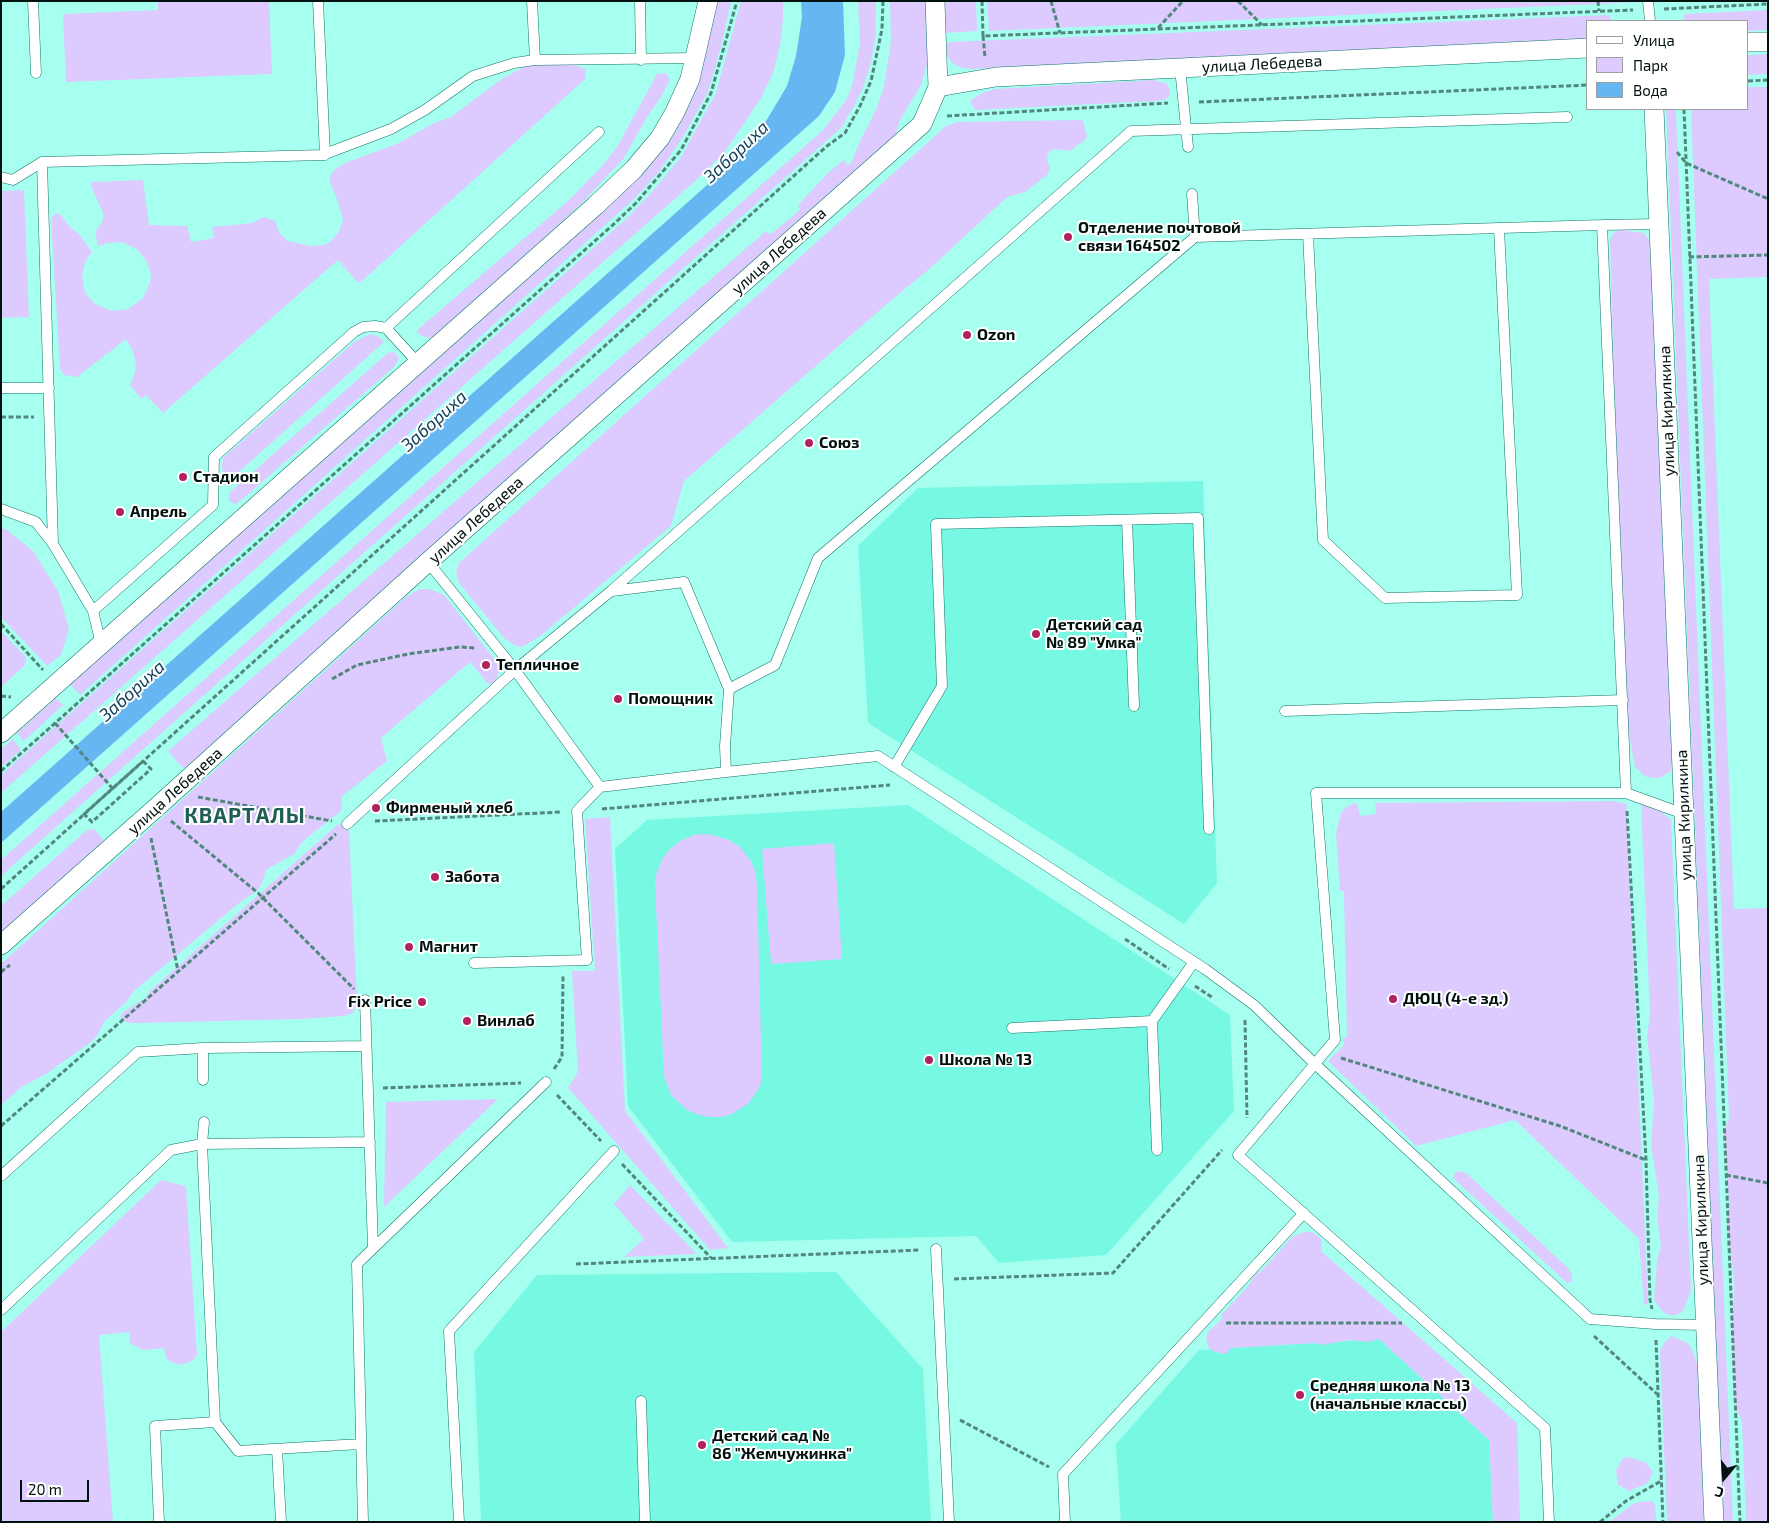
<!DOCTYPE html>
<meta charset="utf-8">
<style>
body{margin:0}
#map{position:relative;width:1769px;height:1523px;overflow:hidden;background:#a7ffef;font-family:"Exo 2",sans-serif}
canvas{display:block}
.frame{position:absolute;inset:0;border:2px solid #00120e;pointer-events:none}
.legend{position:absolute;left:1586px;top:20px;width:162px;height:90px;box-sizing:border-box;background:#fff;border:1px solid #99a09f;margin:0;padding:6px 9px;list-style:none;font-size:15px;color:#00120e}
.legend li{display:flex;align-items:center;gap:10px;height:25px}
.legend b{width:25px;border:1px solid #99a09f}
.north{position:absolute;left:1699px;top:1453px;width:50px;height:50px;-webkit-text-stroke:4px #fff;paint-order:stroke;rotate:198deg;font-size:14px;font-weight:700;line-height:20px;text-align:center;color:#00120e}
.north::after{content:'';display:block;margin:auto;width:18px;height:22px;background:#00120e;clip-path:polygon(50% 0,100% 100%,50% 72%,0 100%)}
.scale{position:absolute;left:20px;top:1480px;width:69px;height:22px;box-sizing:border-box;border:2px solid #00120e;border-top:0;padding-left:6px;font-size:15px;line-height:18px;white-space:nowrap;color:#00120e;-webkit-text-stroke:4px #fff;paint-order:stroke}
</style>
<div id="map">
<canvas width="1769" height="1523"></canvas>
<div class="frame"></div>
<ul class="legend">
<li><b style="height:6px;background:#fff"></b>Улица</li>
<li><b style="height:14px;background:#ddcafe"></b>Парк</li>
<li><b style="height:14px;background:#66b7f1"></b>Вода</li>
</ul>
<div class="north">С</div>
<div class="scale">20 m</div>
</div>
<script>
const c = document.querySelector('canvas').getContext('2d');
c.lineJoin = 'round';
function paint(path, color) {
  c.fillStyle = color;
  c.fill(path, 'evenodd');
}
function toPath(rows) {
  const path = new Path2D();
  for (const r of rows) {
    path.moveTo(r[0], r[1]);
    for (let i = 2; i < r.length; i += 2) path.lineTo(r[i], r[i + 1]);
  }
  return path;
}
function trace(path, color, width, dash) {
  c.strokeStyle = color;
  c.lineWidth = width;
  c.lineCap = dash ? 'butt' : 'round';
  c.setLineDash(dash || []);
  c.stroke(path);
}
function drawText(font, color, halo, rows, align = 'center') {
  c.font = font + ' "Exo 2",sans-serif';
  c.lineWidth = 4;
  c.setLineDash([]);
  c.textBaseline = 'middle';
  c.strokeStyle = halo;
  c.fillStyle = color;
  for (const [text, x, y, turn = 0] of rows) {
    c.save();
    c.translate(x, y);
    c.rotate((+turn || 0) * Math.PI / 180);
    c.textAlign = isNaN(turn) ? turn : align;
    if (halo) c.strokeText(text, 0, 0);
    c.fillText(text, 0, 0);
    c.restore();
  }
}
paint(toPath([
 [1203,481,1217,883,1184,924,868,723,858,546,918,488],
 [908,805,1230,1015,1234,1111,1106,1255,999,1263,976,1236,732,1242,628,1106,615,849,647,820],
 [836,1272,923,1369,931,1522,481,1522,474,1352,537,1275],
 [1379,1339,1489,1440,1493,1522,1121,1522,1116,1444,1199,1350]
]), '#76f8e3');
paint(toPath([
 [158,1,269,1,272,74,66,82,63,14,158,10],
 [716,1,731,1,721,47,708,92,683,137,658,173,634,199,80,695,70,684,595,219,654,154],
 [741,1,783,1,783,19,780,46,773,73,761,98,726,150,703,174,1,793,1,775,626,219,651,193,681,157,716,93],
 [858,1,876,1,875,39,871,63,862,90,853,108,841,128,1,876,1,860,822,131,845,102,852,86,860,44],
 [890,1,926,1,928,61,921,85,900,120,895,137,186,769,181,766,168,751,766,231,771,234,800,210,798,205,829,172,844,160,847,165,851,163,861,139,877,108,884,86,891,42],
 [944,1,976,1,977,31,945,33],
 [987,1,1665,1,989,31],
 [1768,10,1768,30,1748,31,1748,21,1684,21,1684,14],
 [1610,15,1611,21,1588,21,1588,41,969,69,959,67,951,62,946,54,944,45,949,42],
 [1768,54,1768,74,1748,75,1748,55],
 [536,65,574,65,586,69,585,79,363,280,358,283,338,260,163,413,146,395,141,399,130,385,135,372,136,365,133,351,126,339,77,377,64,375,60,369,51,218,56,213,61,215,69,226,79,234,92,252,85,262,82,276,85,293,95,304,112,311,128,309,143,298,150,283,151,274,147,262,137,249,121,242,108,243,98,246,95,232,103,220,103,213,91,186,91,182,143,180,149,225,187,226,191,242,214,238,212,227,252,223,264,217,275,221,279,232,287,241,311,246,324,245,330,242,339,232,343,220,337,199,329,180,333,171,345,163,399,143,432,124,451,117,503,78,526,66],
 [666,73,670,80,661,97,647,117,624,158,605,178,585,200,450,326,437,336,429,338,422,336,416,331,568,201,604,164,617,147,657,74],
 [1153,80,1166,83,1170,90,1169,97,1164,100,1155,101,975,110,970,101,982,93,995,89],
 [1748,87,1768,87,1768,277,1709,279,1734,909,1768,908,1768,1522,1746,1522,1742,1421,1737,1410,1734,1400,1733,1378,1732,1314,1734,1302,1734,1279,1727,1225,1729,1202,1724,1134,1729,1117,1691,109,1748,109],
 [1666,109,1676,109,1733,1522,1723,1522],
 [1083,120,1087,136,1085,140,1070,151,1054,149,1049,152,1047,158,1050,169,1048,174,1025,192,1007,197,935,264,888,303,684,481,671,526,539,637,522,647,514,645,504,638,459,583,456,573,459,563,946,126,957,122],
 [24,190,29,317,1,318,1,191],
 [1622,230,1644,233,1650,242,1672,762,1671,771,1660,778,1646,777,1635,767,1623,700,1610,241,1612,235,1616,231],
 [372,334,379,337,384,342,231,479,226,476,222,470,222,463,224,457,354,342,366,336],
 [389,352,396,353,399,359,394,367,239,502,235,504,229,501,229,493],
 [1,528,7,530,33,551,58,591,69,629,61,655,47,666,1,617],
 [420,589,429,589,444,595,498,664,500,670,495,683,488,684,470,662,381,738,387,761,342,796,341,811,303,841,294,854,266,870,262,883,257,891,239,903,134,991,126,1002,105,1021,97,1036,91,1042,46,1074,23,1086,1,1105,1,964,407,596],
 [1,631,26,657,25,665,1,687],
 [56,698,63,705,24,741,17,733],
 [13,739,21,750,1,767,1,749],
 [1626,793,1648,1304,1644,1305,1639,1239,1515,1120,1416,1146,1328,1061,1344,1045,1343,1037,1347,1037,1344,891,1340,891,1336,833,1341,813,1345,808,1352,804,1357,803,1360,816,1376,814,1375,803,1614,801,1626,804],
 [1641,803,1652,806,1662,812,1671,820,1691,1290,1685,1307,1682,1312,1676,1315,1669,1315,1663,1312,1654,1300,1657,1260,1661,1246,1657,1217,1659,1196,1651,1145,1654,1100,1647,1037,1650,1015],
 [610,817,625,1111,728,1248,710,1250,568,1088,578,1072,572,971,595,971,585,819],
 [340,824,348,828,349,832,357,1001,353,1013,345,1016,302,1019,138,1023,128,1023,120,1018,122,1013,147,997,149,992,336,826],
 [94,829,109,846,1,945,1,906,87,830],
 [704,834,712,835,729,840,740,847,751,861,756,874,757,886,762,1080,759,1088,748,1104,732,1114,722,1117,708,1117,696,1114,687,1110,671,1095,664,1076,655,885,656,875,662,859,669,850,680,841,694,835],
 [834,843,842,959,771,964,762,849],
 [498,1099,384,1207,386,1102],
 [1459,1171,1466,1173,1568,1268,1572,1275,1572,1282,1567,1283,1453,1178,1455,1173],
 [161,1180,186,1186,197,1355,192,1361,182,1365,173,1363,166,1358,164,1348,143,1350,130,1343,129,1332,99,1335,113,1522,1,1522,1,1332],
 [630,1185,697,1254,624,1257,644,1239,614,1204],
 [1305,1232,1312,1232,1317,1235,1321,1239,1322,1245,1321,1251,1517,1423,1520,1522,1493,1522,1489,1440,1379,1339,1368,1342,1349,1340,1322,1345,1315,1343,1231,1348,1226,1354,1219,1353,1211,1350,1208,1346,1206,1338,1208,1332,1222,1319,1221,1315,1248,1286,1255,1275,1261,1271,1293,1236],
 [1671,1336,1686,1342,1691,1347,1698,1366,1704,1522,1667,1522,1660,1351,1664,1343],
 [1629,1457,1646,1463,1653,1472,1648,1483,1629,1491,1618,1485,1616,1471,1622,1459],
 [1652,1501,1655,1505,1656,1522,1609,1522,1633,1504,1639,1502]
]), '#ddcafe');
paint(toPath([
 [801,1,843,1,845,55,835,92,819,116,1,843,1,812,751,146,787,86,796,56,802,17]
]), '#66b7f1');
const lane = toPath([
 [33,1,36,73],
 [640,1,641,60],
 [1648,1,1650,21],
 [535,60,696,58],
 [1180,68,1188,147],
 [325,154,391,129,425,110,473,76,514,63,535,60,532,1],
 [42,162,53,544],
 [1,177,13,180,42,162,325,155,318,1],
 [1192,194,1195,237],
 [1308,234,1323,540,1385,598,1517,595,1499,228],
 [386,328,599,132],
 [1,388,49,388],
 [1,509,36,522,53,544,93,611,101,644],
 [1127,520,1134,706],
 [428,562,515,670,600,787,726,772,878,756,1205,969,1254,1005,1315,1064,1590,1319,1655,1324,1706,1325],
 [612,591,684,582,729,689],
 [93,611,213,505,214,457,354,332,363,327,375,326,386,328,418,363],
 [1285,711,1623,700],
 [894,767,942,686,936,524,1198,518,1209,829],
 [726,772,725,746,729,689,775,665,818,558,1195,237,1602,225],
 [1626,793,1602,225,1659,224],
 [347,824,515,670,611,591,1131,131,1567,117],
 [474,963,587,960,577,811,600,787],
 [365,1000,373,1248],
 [1152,1021,1157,1150],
 [1012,1028,1152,1021,1194,962],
 [203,1048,203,1080],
 [204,1122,202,1144,370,1142],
 [1,1176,138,1052,203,1048,366,1046],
 [936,1249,949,1522],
 [1,1310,171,1150,202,1144,215,1422,155,1426,159,1522],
 [641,1401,645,1522],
 [215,1422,238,1451,361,1444],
 [277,1449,281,1522],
 [363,1522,357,1264,546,1082],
 [459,1522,449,1331,614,1151],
 [1065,1522,1063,1474,1304,1213],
 [1549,1522,1545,1428,1238,1155,1335,1040,1316,793,1626,793,1684,814]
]);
const street = toPath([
 [1748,42,1768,42],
 [938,87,996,77,1588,48],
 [1654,109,1714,1522],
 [1,733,595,206,634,169,660,138,675,112,690,79,708,1],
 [1,945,158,806,428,562,922,124,938,87,935,1]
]);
trace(lane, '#0e7568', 11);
trace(street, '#0e7568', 20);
trace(toPath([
 [982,1,983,36,1633,10],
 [1051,1,1060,33],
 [1238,1,1262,25],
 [1598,1,1599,11],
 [1664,9,1768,4],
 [1158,28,1183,1],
 [983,36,985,57],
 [1748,81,1768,80],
 [1199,102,1588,85],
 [1684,109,1740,1522],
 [947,116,1168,103],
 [1677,152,1686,163,1768,199],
 [1689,257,1768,255],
 [1,417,34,417],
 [1,624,43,670],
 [332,679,357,665,408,654,460,647,476,648],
 [1,696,11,697],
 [35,741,615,223,636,203,681,150,711,93,737,1],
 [143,761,151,769,92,822,84,814,143,761],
 [1,771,36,740],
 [198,797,332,821],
 [602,809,890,785],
 [1627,811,1646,1160,1650,1300,1652,1309],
 [171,821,258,893,354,989],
 [375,821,561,812],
 [151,838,178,971],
 [1,889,827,146,845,133,860,106,871,81,882,29,883,1],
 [1125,939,1169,969],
 [1,972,10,965],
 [1195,986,1213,998],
 [1245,1020,1247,1118],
 [1341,1058,1560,1126,1646,1160],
 [554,1069,562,1057,563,976],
 [383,1088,521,1083],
 [557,1095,601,1141],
 [1,1126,336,834],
 [622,1164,711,1258],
 [1726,1175,1768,1183],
 [576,1264,920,1250],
 [954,1279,1113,1273,1222,1150],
 [1226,1323,1402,1323],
 [1594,1336,1657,1394],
 [1656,1340,1663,1522],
 [960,1420,1049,1467],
 [1600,1522,1626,1501,1661,1481]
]), '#52877d', 3, [5, 2.5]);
trace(lane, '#fff', 10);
trace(street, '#fff', 19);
trace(toPath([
 [55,723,113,789]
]), '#52877d', 3, [5, 2.5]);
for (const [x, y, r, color] of [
 [1068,237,5,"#af225d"],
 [967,335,5,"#af225d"],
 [809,443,5,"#af225d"],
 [183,477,5,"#af225d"],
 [120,512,5,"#af225d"],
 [1036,634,5,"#af225d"],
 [486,665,5,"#af225d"],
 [618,699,5,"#af225d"],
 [376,808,5,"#af225d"],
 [435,877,5,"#af225d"],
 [409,947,5,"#af225d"],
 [1393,999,5,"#af225d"],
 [422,1002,5,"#af225d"],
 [467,1021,5,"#af225d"],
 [929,1060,5,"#af225d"],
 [1300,1395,5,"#af225d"],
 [702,1445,5,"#af225d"]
]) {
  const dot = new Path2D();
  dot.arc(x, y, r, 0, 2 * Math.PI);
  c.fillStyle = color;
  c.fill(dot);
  trace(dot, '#fff', 2);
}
drawText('16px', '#00120e', '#fff', [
 ["улица Лебедева",1262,64,-3],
 ["улица Лебедева",779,251,-42],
 ["улица Кирилкина",1667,411,-92],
 ["улица Лебедева",476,520,-42],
 ["улица Лебедева",175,791,-42],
 ["улица Кирилкина",1684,815,-92],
 ["улица Кирилкина",1701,1220,-92]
]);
drawText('bold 16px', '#00120e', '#fff', [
 ["Отделение почтовой",1078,228],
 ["связи 164502",1078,246],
 ["Ozon",977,335],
 ["Союз",819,443],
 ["Стадион",193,477],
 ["Апрель",130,512],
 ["Детский сад",1046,625],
 ["№ 89 \"Умка\"",1046,643],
 ["Тепличное",496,665],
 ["Помощник",628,699],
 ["Фирменый хлеб",386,808],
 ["Забота",445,877],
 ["Магнит",419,947],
 ["ДЮЦ (4-е зд.)",1403,999],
 ["Fix Price",412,1002,"right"],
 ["Винлаб",477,1021],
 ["Школа № 13",939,1060],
 ["Средняя школа № 13",1310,1386],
 ["(начальные классы)",1310,1404],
 ["Детский сад №",712,1436],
 ["86 \"Жемчужинка\"",712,1454]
], 'left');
drawText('italic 18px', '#0f3d5a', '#fff', [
 ["Забориха",736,152,-43],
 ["Забориха",434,421,-42],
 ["Забориха",132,691,-42]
]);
c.letterSpacing = '1px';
drawText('bold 21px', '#1e5e54', '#fff', [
 ["КВАРТАЛЫ",245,816]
]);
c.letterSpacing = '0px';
</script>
